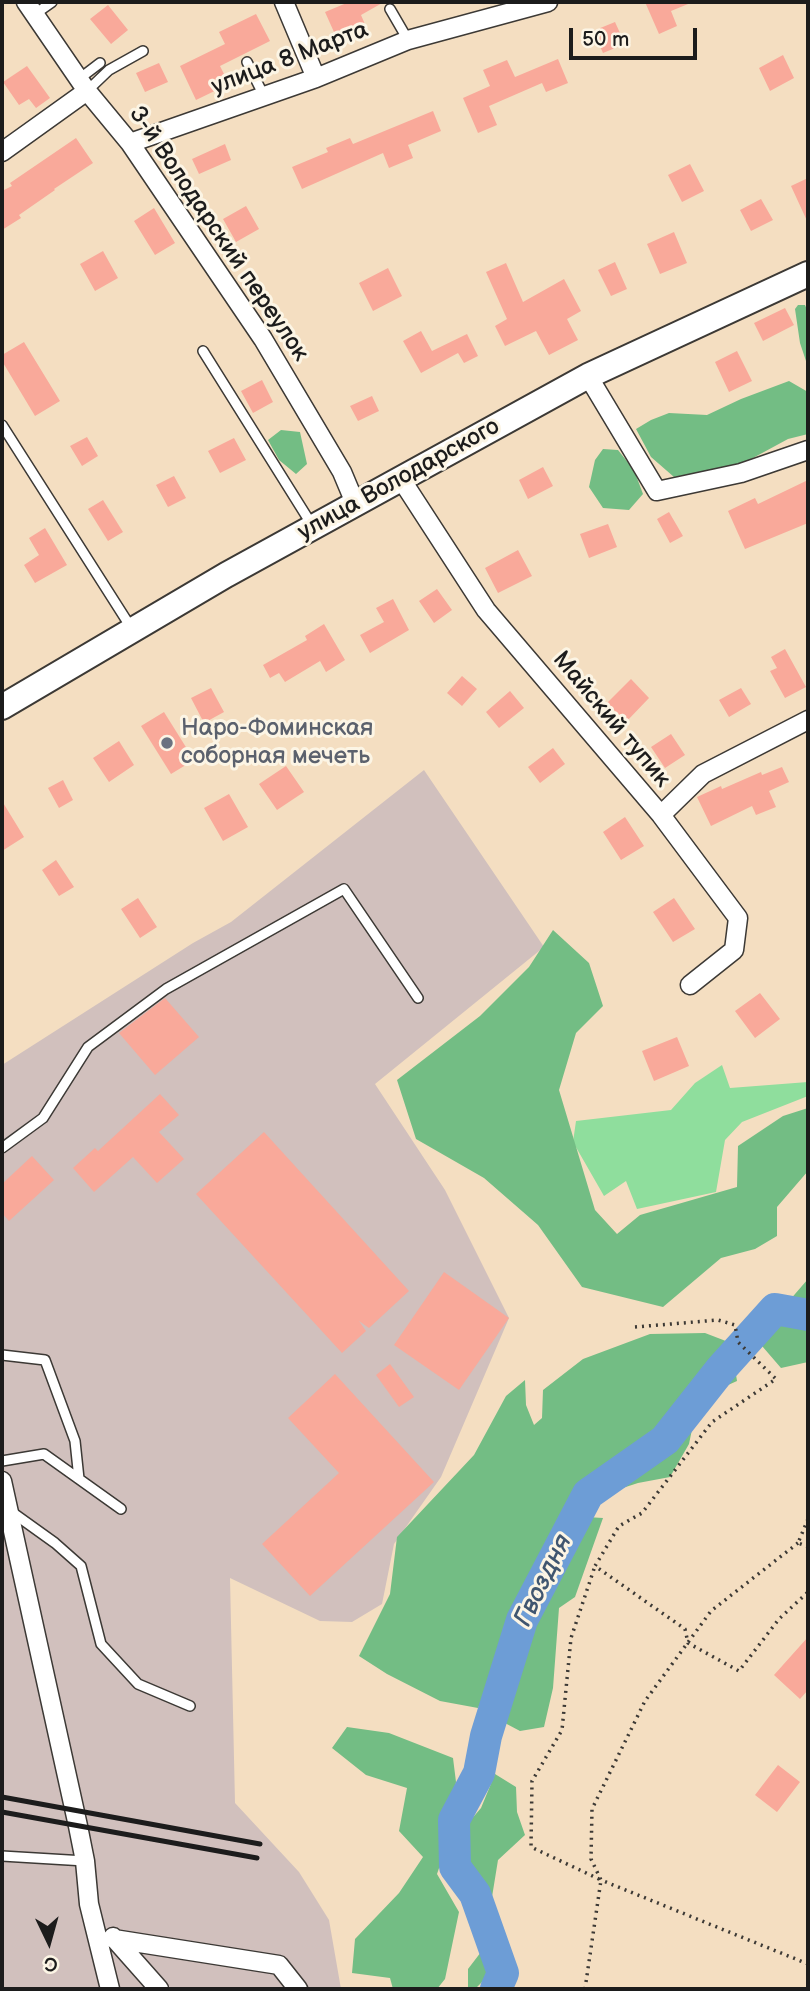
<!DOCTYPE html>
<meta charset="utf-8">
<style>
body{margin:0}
#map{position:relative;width:810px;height:1991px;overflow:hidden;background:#f4dec1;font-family:"Balsamiq Sans",sans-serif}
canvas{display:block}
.frame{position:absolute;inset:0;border:4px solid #1c1c1c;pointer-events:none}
.north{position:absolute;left:14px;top:1907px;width:70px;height:70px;-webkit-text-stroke:5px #fcf5e5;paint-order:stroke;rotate:175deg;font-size:19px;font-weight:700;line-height:28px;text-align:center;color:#1c1c1c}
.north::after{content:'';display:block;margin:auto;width:24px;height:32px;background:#1c1c1c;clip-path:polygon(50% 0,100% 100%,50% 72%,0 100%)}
.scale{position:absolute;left:569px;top:28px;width:128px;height:32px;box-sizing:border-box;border:4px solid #1c1c1c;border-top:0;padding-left:9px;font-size:21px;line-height:24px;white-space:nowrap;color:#1c1c1c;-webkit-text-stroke:5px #fcf5e5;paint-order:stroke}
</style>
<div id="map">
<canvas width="810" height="1991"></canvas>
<div class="frame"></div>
<div class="north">С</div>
<div class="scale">50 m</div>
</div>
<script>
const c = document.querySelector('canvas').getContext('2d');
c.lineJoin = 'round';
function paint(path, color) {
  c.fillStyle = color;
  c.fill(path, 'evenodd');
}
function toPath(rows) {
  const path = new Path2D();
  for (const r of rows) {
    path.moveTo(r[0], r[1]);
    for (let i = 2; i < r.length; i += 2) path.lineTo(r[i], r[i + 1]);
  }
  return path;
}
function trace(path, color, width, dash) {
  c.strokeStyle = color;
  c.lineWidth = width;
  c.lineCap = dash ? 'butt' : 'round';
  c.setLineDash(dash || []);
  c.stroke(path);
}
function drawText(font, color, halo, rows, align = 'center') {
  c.font = font + ' "Balsamiq Sans",sans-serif';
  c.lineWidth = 6;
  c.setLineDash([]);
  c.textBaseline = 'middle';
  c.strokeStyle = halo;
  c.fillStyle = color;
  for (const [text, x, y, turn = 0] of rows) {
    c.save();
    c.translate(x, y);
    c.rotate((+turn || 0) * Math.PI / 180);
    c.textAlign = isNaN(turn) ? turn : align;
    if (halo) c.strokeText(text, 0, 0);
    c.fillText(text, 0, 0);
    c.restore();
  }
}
paint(toPath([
 [424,770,544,947,375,1084,445,1190,509,1318,441,1477,394,1544,382,1604,352,1622,320,1621,230,1578,235,1803,299,1872,329,1920,341,1989,2,1989,2,1065,193,943,231,922]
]), '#d1c0bd');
paint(toPath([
 [722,1065,730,1088,808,1082,808,1096,742,1122,725,1140,716,1192,637,1209,626,1181,604,1196,573,1142,576,1121,671,1110,695,1083]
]), '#8fde9d');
paint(toPath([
 [798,305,805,305,808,312,808,367,800,343,795,309],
 [789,381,808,392,808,434,788,439,740,465,674,477,651,457,636,429,651,420,669,413,707,415,741,399],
 [281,430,300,432,307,464,296,474,279,460,268,440],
 [603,449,618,450,634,470,643,494,629,510,603,508,589,487,595,460],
 [553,930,589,963,603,1006,576,1033,559,1090,595,1210,617,1234,640,1215,737,1187,738,1146,783,1116,808,1108,808,1171,777,1207,777,1236,755,1249,721,1258,663,1307,582,1287,538,1225,484,1178,416,1139,397,1080,480,1016,529,967],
 [808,1279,808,1362,781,1368,756,1339],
 [705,1333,731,1343,737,1381,717,1390,696,1410,689,1444,670,1477,638,1483,595,1497,570,1516,538,1578,506,1652,478,1708,440,1701,387,1674,359,1656,390,1594,397,1537,474,1455,506,1396,525,1380,526,1405,534,1425,542,1418,543,1390,583,1359,650,1334],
 [587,1517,603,1518,575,1597,559,1608,553,1688,544,1727,520,1731,503,1722,539,1605,567,1544],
 [347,1727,389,1733,453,1758,456,1782,449,1839,437,1874,459,1912,445,1979,437,1989,393,1989,390,1978,352,1973,355,1939,399,1893,423,1857,399,1831,407,1788,366,1775,332,1748],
 [495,1774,516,1787,517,1812,525,1835,498,1860,492,1897,470,1878,458,1835,481,1808],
 [481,1952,489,1960,486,1978,475,1989,468,1989,468,1969]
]), '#73bd84');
trace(toPath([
 [496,1989,503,1973,475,1894,455,1867,454,1820,479,1773,486,1736,522,1620,588,1494,665,1440,721,1369,775,1309,808,1315]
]), '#6d9dd6', 32);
paint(toPath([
 [349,2,384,2,361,15,367,29,338,41,325,12],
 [645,2,693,2,671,11,677,26,659,34],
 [108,5,128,30,111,44,90,19],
 [256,14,270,41,220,66,229,84,196,100,180,66,225,44,219,32],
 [615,22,625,44,603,53,593,31],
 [783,55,794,78,770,91,759,68],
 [558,59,568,83,546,92,542,83,489,106,497,125,478,133,463,98,490,86,483,70,507,60,515,77],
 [159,63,168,82,145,92,136,73],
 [27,66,50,98,36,108,29,99,19,105,3,82],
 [433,111,441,131,408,145,413,158,389,168,383,153,302,189,292,167,328,152,326,148,350,138,353,144],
 [76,138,93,163,54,189,55,190,19,215,21,218,2,230,2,191,12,186,10,183],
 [225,144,231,160,199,174,192,159],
 [690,164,704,191,682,202,668,175],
 [808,178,808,223,791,186],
 [761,199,773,220,751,231,740,210],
 [246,206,259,229,236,242,223,219],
 [154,208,175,243,155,255,134,221],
 [674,232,687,263,660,274,647,244],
 [103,251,118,278,95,291,80,264],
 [615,262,627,289,611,296,598,270],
 [506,263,523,302,564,279,581,311,567,319,578,340,549,355,536,331,505,346,495,326,507,319,486,272],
 [388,268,402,296,373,311,359,283],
 [785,308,794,325,763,341,754,323],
 [421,331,432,351,467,334,478,356,464,363,458,353,421,373,403,341],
 [24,342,60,401,35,416,2,361,2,355],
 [737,351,752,381,729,392,715,362],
 [262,380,273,402,253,413,241,391],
 [372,396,379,411,358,421,350,406],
 [87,437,98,456,82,466,70,446],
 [234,438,246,460,220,473,208,451],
 [543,467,553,486,528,499,519,480],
 [174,476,186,498,168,507,156,485],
 [808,480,808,523,745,549,728,511,755,498,758,504],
 [103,500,123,532,108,541,88,509],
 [669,512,683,536,670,543,657,519],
 [608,524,617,547,589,558,580,534],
 [45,528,67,565,35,583,24,565,39,555,29,538],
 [518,550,532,576,498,593,485,568],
 [437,589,452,610,434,623,419,601],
 [393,599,409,630,370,653,360,635,384,622,376,608],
 [324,624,345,660,326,672,320,661,285,682,279,673,270,678,263,665,307,640,305,636],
 [785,649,806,687,785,698,770,671,777,668,771,657],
 [462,676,477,689,462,706,447,693],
 [631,679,649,698,626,722,607,703],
 [211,688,224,712,204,723,191,698],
 [741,688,751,704,729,717,719,700],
 [510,691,524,708,499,728,486,712],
 [164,712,194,760,171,774,141,726],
 [671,734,685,755,665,768,651,747],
 [119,741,134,765,109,782,93,758],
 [553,748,565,764,540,783,528,767],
 [286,766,304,792,277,810,259,784],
 [782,767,789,782,769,791,776,807,756,815,752,806,711,826,697,797,721,786,722,789,761,772,762,775],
 [63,780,73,800,59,808,48,788],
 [229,794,248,827,223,841,204,808],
 [2,801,24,837,2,851],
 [625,817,644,846,621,860,603,832],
 [56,860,74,887,59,896,42,870],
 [138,898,157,927,140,938,121,909],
 [674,898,695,929,673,942,653,912],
 [760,993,780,1019,755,1038,735,1011],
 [165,998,199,1037,155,1075,119,1033],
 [677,1037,689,1066,654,1081,642,1051],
 [160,1094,179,1115,159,1132,184,1159,157,1183,133,1157,94,1192,73,1168,95,1148,98,1151],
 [264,1132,409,1291,369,1328,359,1321,366,1331,342,1353,196,1194],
 [32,1156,54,1180,9,1221,2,1213,2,1184],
 [444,1272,509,1318,459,1390,394,1345],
 [390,1364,414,1397,399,1407,376,1375],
 [335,1374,434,1482,310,1596,262,1544,339,1473,288,1418],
 [808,1637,808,1690,800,1699,774,1675],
 [778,1765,800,1782,777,1812,755,1795]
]), '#f9a99a');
const lane = toPath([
 [390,9,408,40],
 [35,14,52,2],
 [247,62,264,96],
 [79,79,100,63],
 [87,91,109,70,143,51],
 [203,351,312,525],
 [2,425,132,629],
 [2,1148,43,1118,88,1047,166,989,344,889,418,998],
 [2,1355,45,1360,75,1441,79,1479],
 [2,1461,44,1454,121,1509],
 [9,1510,55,1543,81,1566,101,1644,138,1684,190,1706],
 [2,1856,85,1861]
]);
const street = toPath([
 [26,2,87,91,130,143,263,339,342,472,355,503],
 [284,2,316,78],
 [130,143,316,78,408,40,548,2],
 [2,152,87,91],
 [588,376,657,491,741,473,808,450],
 [401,479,486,610,661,815,738,918,734,950,690,985],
 [661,815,703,774,808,720],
 [2,1481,78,1826,85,1861,89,1904,110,1989],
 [113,1937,159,1989],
 [114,1939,279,1965,298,1989]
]);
const secondary = toPath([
 [2,707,226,575,588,376,808,274]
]);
trace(lane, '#3c3935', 12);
trace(street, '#3c3935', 21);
trace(secondary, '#3c3935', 28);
trace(toPath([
 [635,1327,718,1320,735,1325,738,1342,776,1379,712,1422,642,1513,619,1526,595,1566,685,1629,688,1643,739,1671,779,1619,808,1592],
 [808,1519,798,1543,808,1547],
 [798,1543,711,1611,645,1701,592,1809,591,1859,601,1880,808,1964],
 [585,1989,601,1880,531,1847,532,1781,562,1730,571,1638,595,1566]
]), '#3c3935', 3.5, [2, 5]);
trace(lane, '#fff', 9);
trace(street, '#fff', 18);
trace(secondary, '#fff', 24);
trace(toPath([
 [2,1797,260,1844],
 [2,1812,257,1858]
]), '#1c1c1c', 5);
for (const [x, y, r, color] of [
 [167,743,7,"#6b7280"]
]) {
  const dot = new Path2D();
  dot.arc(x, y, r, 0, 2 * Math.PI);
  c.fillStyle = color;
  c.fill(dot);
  trace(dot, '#fcf5e5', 2.5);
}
drawText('24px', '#1c1c1c', '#fcf5e5', [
 ["улица 8 Марта",290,59,-21],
 ["3-й Володарский переулок",218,234,56],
 ["улица Володарского",399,480,-29],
 ["Майский тупик",611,720,50]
]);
drawText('24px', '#5b616d', '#fcf5e5', [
 ["Наро-Фоминская",181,729],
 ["соборная мечеть",181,757]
], 'left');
drawText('italic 26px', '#405670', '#fcf5e5', [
 ["Гвоздня",544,1581,-64]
]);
</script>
